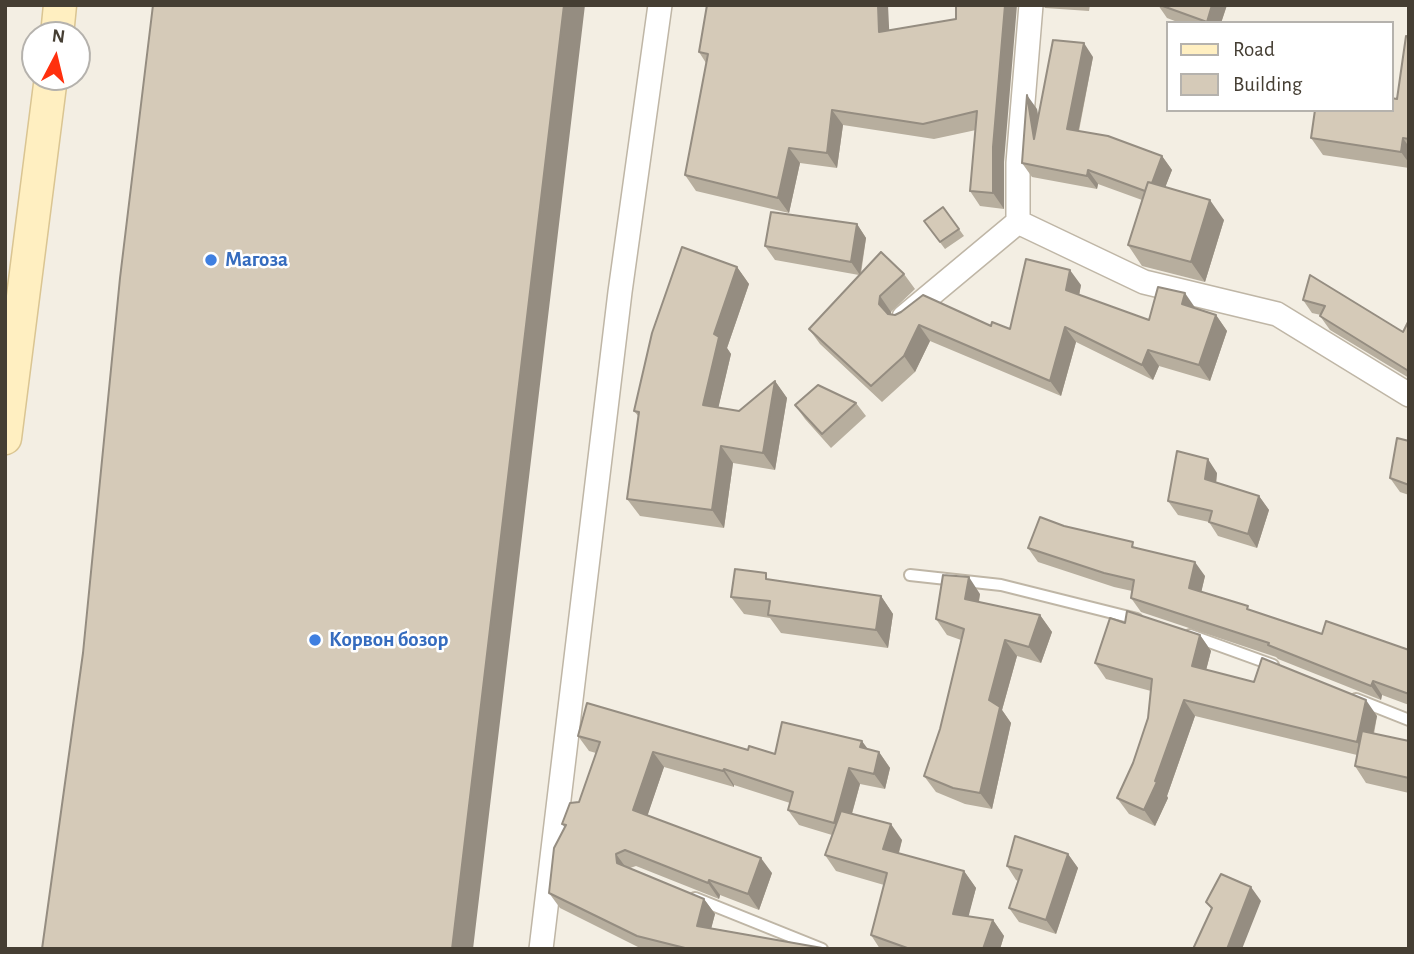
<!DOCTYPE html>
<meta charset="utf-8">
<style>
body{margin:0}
#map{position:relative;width:1414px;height:954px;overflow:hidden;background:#f3eee3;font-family:"Alegreya Sans",sans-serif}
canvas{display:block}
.frame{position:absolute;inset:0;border:7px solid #453e33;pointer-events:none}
.legend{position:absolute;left:1166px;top:21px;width:228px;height:91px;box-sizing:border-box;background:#fff;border:2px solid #b5b2ad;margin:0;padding:9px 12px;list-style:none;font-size:21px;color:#453e33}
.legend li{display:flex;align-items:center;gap:14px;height:35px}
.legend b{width:35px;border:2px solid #b5b2ad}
.north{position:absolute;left:21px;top:21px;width:70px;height:70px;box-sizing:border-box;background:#fff;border:2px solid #b5b2ad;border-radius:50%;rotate:7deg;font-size:19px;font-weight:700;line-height:28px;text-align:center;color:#453e33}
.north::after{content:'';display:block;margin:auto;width:24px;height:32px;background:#ff300e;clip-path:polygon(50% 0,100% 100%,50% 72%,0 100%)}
</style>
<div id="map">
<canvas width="1414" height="954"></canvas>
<div class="frame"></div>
<ul class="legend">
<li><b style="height:9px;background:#ffefc1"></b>Road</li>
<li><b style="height:19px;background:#d5cab8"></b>Building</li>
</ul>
<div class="north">N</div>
</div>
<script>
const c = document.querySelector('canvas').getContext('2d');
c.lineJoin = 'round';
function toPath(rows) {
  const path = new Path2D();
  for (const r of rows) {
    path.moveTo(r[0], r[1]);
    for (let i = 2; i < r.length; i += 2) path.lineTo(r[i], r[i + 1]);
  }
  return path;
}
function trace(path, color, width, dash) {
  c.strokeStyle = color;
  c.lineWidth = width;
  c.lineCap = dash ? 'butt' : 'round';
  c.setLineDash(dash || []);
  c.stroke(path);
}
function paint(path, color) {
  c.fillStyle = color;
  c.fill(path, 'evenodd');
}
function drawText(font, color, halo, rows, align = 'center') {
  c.font = font + ' "Alegreya Sans",sans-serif';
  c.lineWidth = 5;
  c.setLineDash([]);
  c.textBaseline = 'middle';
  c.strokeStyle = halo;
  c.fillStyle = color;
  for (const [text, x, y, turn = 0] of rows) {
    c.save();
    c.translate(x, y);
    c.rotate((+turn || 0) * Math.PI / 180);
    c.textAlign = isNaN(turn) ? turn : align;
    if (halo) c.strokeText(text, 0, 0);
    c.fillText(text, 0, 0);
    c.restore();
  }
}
const service = toPath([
 [910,575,1001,585,1137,619],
 [1190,635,1273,665],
 [1356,699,1409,720],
 [695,898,822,949]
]);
const minor = toPath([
 [1018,222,1144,282,1277,314,1409,395],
 [904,317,1018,222,1018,163,1031,5],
 [541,949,620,292,660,5]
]);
const secondary = toPath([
 [57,35,60,5],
 [5,438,51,77]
]);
trace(service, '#bfb6a6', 14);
trace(minor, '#bfb6a6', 26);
trace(secondary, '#dac592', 35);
trace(service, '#fff', 10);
trace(minor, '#fff', 23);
trace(secondary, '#ffefc1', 32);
paint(toPath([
 [1043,5,1090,5,1089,11,1045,8],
 [1158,5,1227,5,1221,23,1180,23,1167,18],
 [956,19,1004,162,1004,209,980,206,970,191,976,130,934,139,843,125,837,168,800,163,789,213,696,191,685,175,706,63,699,52,889,30],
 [1409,37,1409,168,1323,155,1311,138,1397,99],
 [1093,57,1079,131,1162,156,1172,170,1165,187,1224,220,1205,282,1142,266,1128,245,1142,200,1098,184,1097,189,1032,177,1022,163,1037,109,1038,118],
 [943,207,964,236,945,249,924,221],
 [857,224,866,238,861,274,904,274,915,289,891,312,891,315,1010,329,1081,285,1079,295,1149,320,1196,308,1216,315,1227,331,1210,381,1159,366,1153,380,1076,342,1061,396,930,341,915,372,882,402,820,344,809,329,859,275,775,260,765,246],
 [737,267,749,284,727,348,731,354,718,408,739,411,775,381,787,398,775,470,733,463,724,528,640,516,627,499,639,417,634,411],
 [1310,275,1403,332,1409,320,1409,378,1330,330,1320,316,1321,315,1312,313,1303,300],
 [856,403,866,416,831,448,805,419,795,405],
 [1409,441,1409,495,1400,492,1390,478],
 [1217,473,1216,483,1259,496,1269,510,1257,548,1218,536,1209,522,1178,515,1168,501],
 [1064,526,1138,548,1205,576,1201,592,1251,610,1322,634,1409,650,1409,705,1382,695,1381,700,1278,659,1276,657,1141,612,1131,598,1132,591,1114,587,1038,562,1028,548],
 [771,580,881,596,893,614,888,648,781,633,770,618,744,614,731,597],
 [980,594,979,602,1040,615,1052,632,1041,663,1017,656,1002,710,1011,723,992,809,965,804,936,792,924,776,940,729,961,640,947,635,936,619],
 [1125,623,1200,635,1211,651,1206,670,1377,716,1374,734,1409,741,1409,793,1366,783,1355,766,1357,755,1195,716,1167,796,1168,798,1155,826,1129,814,1117,798,1133,763,1148,718,1151,691,1106,679,1095,663],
 [578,736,748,750,775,754,867,749,879,752,890,768,885,789,860,784,852,814,902,840,899,853,964,871,976,888,968,916,993,920,1004,936,1000,949,880,949,871,935,884,885,836,871,825,855,832,835,799,825,788,810,790,803,734,785,734,787,664,767,647,816,772,873,759,910,720,895,719,899,636,866,630,868,704,899,715,914,711,928,828,949,642,949,560,908,549,893,565,828,562,824,579,802,596,753,589,751],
 [1068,854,1078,868,1056,934,1019,922,1009,908,1018,881,1016,880,1007,866]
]), '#b7ae9e');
paint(toPath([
 [564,5,585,5,473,949,452,949],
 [878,5,888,5,890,47,879,32],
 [1005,5,1017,5,1004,162,1004,209,993,193,993,147],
 [1212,5,1227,5,1221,23,1208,23,1207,22],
 [1084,43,1093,57,1076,143,1067,129],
 [1027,95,1037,109,1044,153,1034,139],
 [832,110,843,125,837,168,827,153],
 [1403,138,1409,147,1409,163,1401,152],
 [789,148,800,163,789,213,778,198],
 [1162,156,1172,170,1158,206,1148,192],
 [1088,170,1098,184,1097,189,1087,176],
 [1210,200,1224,220,1205,282,1191,262],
 [857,224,866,238,860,275,851,262],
 [737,267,749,284,727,348,731,354,715,422,703,405,714,334],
 [1070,270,1081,285,1077,306,1066,290],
 [1185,293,1196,309,1182,304],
 [880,296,891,312,890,320,879,304],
 [1216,315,1227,331,1210,381,1199,365],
 [919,325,930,341,915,372,904,356],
 [1065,327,1076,342,1061,396,1050,381],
 [1148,350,1159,366,1153,380,1142,365],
 [775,381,787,398,775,470,763,453],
 [721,446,733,463,724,528,712,510],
 [1208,459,1217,473,1215,493,1205,479],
 [1259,496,1269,510,1257,548,1248,534],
 [1195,562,1205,576,1199,602,1189,588],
 [969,577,980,594,976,615,965,599],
 [881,596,893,614,888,648,876,630],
 [1040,615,1052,632,1041,663,1029,647],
 [1200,635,1211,651,1203,682,1192,666],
 [1005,640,1017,656,1002,710,1011,723,992,809,980,793,989,700],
 [1373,681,1382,695,1381,700,1371,686],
 [1184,700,1195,716,1167,796,1168,798,1155,826,1144,810],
 [1366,700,1377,716,1368,758,1357,742],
 [862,741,873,756,860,747],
 [653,752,664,767,644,826,633,810],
 [879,752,890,768,885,789,874,774],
 [849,768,860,784,845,838,834,823],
 [724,769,734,785,734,787,723,771],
 [891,824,902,840,895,866,883,849],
 [616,854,627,869,617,863],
 [1068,854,1078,868,1056,934,1046,920],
 [761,858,772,873,759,910,748,894],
 [964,871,976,888,965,930,953,914],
 [709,880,720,895,719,899,708,883],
 [1251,887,1261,901,1242,949,1227,949],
 [704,899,715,914,708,941,697,926],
 [993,920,1004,936,1000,949,983,949]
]), '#958d81');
const building = toPath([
 [153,5,564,5,452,949,42,949,83,653,120,278,153,5],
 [707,5,878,5,879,32,956,19,956,5,1005,5,993,147,993,193,970,191,977,111,923,124,832,110,827,153,789,148,778,198,685,175,708,54,699,52,707,5],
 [1160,5,1212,5,1207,22,1160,5],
 [1406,36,1409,37,1409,139,1403,138,1401,152,1311,138,1315,110,1391,110,1391,98,1397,99,1406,36],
 [1053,40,1084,43,1067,129,1108,136,1162,156,1152,183,1148,182,1145,191,1088,170,1087,176,1022,163,1027,95,1034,139,1053,40],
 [1148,182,1210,200,1191,262,1128,245,1148,182],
 [943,207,959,229,940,242,924,221,943,207],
 [771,212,857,224,851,262,765,246,771,212],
 [682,247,737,267,714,334,719,337,703,405,739,411,775,381,763,453,721,446,712,510,627,499,639,412,634,411,652,333,682,247],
 [881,252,904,274,880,296,879,304,888,314,895,315,901,312,923,295,991,326,992,322,1010,329,1026,259,1070,270,1066,290,1149,320,1158,287,1185,293,1182,304,1216,315,1199,365,1148,350,1142,365,1065,327,1050,381,919,325,904,356,871,386,809,329,881,252],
 [1310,275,1403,332,1409,320,1409,373,1407,370,1320,316,1325,306,1303,300,1310,275],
 [818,385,856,403,822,434,795,405,818,385],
 [1397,438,1409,441,1409,485,1390,478,1397,438],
 [1177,451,1208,459,1205,479,1259,496,1248,534,1209,522,1212,511,1168,501,1177,451],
 [1040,517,1064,526,1133,542,1132,547,1195,562,1189,588,1248,606,1247,609,1322,634,1326,621,1409,650,1409,694,1373,681,1371,686,1268,645,1269,643,1131,598,1134,580,1104,573,1028,548,1040,517],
 [735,569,766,573,766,579,881,596,876,630,768,615,770,601,731,597,735,569],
 [943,575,969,577,965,599,1040,615,1029,647,1005,640,989,700,1000,707,980,793,953,788,924,776,940,729,964,629,936,619,943,575],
 [1127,611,1200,635,1192,666,1254,682,1262,658,1366,700,1357,742,1184,700,1155,781,1157,782,1144,810,1117,798,1133,763,1148,718,1152,679,1095,663,1110,618,1125,623,1127,611],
 [587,703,748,750,749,746,775,754,782,722,862,741,860,747,879,752,874,774,849,768,834,823,788,810,793,792,724,769,723,771,653,752,633,810,761,858,748,894,709,880,708,883,625,850,616,854,617,863,704,899,697,926,828,949,685,948,637,936,549,893,554,848,566,825,562,824,570,803,579,802,600,742,578,736,587,703],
 [1362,731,1409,741,1409,778,1355,766,1362,731],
 [841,811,891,824,883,849,964,871,953,914,993,920,983,949,910,949,871,935,887,873,825,855,841,811],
 [1015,836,1068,854,1046,920,1009,908,1022,870,1007,866,1015,836],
 [1221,874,1251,887,1227,949,1193,949,1212,908,1206,902,1221,874]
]);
paint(building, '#d5cab8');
trace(building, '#958d81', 2);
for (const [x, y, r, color] of [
 [211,260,7,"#3f7fe0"],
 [315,640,7,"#3f7fe0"]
]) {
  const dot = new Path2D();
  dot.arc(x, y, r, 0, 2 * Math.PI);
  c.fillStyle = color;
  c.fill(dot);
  trace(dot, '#fff', 2.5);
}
drawText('bold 21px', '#366cbe', '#fff', [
 ["Магоза",225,260],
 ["Корвон бозор",329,640]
], 'left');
</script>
